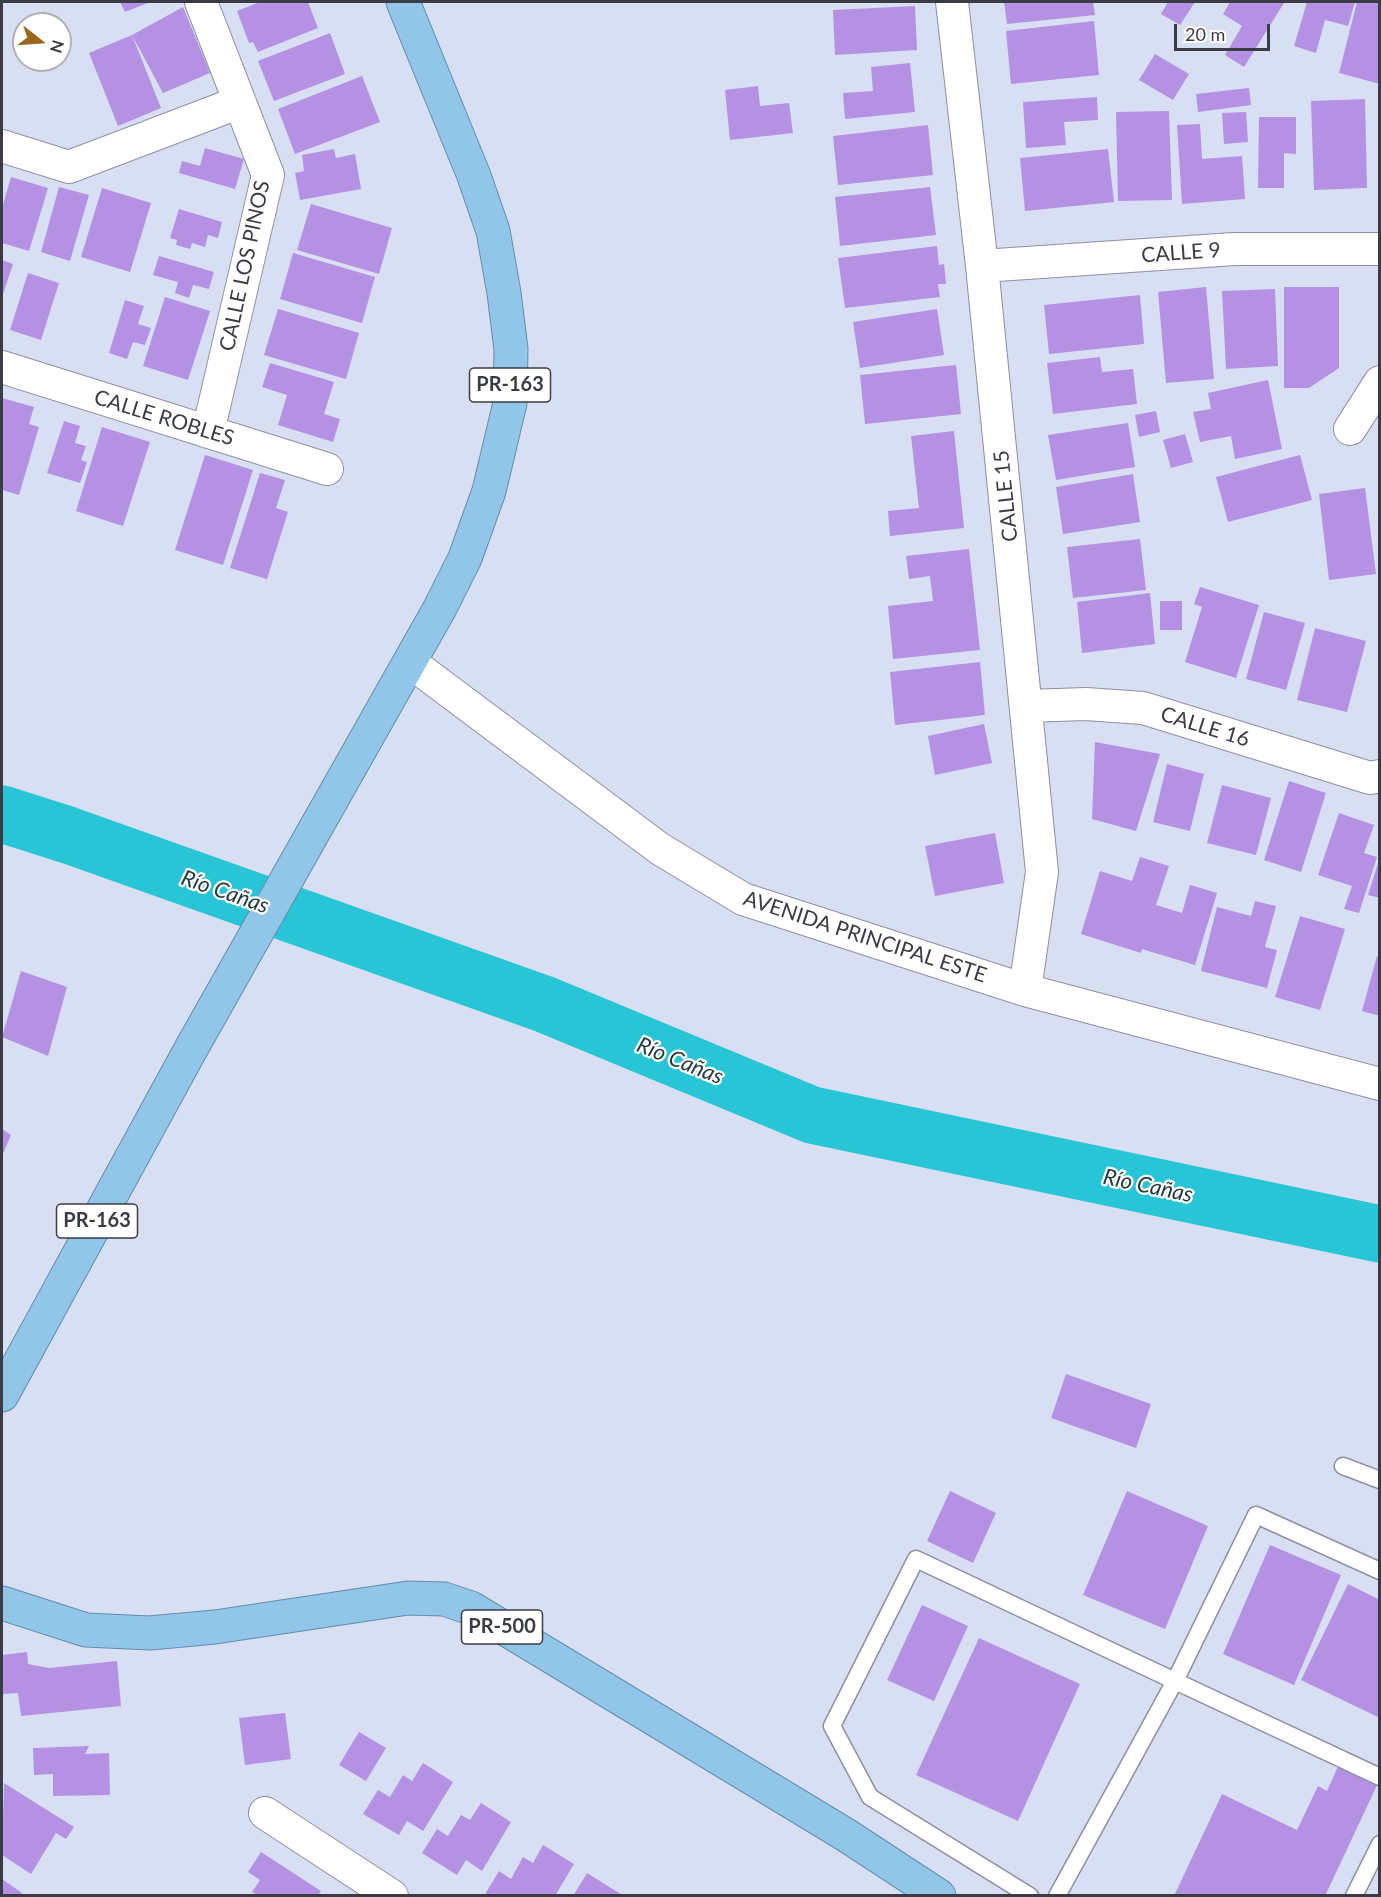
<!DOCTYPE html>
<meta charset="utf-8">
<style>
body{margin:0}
#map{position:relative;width:1381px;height:1897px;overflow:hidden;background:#d8dff2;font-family:Lato,sans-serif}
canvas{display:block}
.frame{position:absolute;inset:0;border:3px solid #393c44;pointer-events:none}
.north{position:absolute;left:12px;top:12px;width:60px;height:60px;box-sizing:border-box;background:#fff;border:2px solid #b0b1b4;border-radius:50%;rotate:107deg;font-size:16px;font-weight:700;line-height:24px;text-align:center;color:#393c44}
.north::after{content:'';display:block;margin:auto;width:21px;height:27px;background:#9a681c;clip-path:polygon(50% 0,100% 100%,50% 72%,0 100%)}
.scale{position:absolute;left:1174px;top:24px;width:96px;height:27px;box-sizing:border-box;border:3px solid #393c44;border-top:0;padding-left:8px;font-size:18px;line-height:21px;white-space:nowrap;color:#393c44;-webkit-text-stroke:4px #fff;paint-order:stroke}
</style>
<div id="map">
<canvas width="1381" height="1897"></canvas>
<div class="frame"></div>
<div class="north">N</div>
<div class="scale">20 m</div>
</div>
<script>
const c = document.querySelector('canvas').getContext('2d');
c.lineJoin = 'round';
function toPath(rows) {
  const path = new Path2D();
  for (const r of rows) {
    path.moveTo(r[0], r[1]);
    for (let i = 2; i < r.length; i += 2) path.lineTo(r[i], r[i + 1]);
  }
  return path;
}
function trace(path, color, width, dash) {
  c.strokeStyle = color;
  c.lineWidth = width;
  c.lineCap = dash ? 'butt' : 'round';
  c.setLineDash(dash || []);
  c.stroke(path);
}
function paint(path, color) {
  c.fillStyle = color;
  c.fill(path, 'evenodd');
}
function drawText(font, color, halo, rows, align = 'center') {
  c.font = font + ' Lato,sans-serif';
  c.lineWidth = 4.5;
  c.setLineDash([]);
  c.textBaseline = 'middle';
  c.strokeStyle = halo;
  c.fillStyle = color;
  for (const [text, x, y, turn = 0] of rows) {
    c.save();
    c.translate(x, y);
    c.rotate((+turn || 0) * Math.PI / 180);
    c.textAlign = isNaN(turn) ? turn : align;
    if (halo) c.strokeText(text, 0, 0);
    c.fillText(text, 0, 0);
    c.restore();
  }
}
trace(toPath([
 [2,814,68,835,544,1004,812,1115,1380,1234]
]), '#27c5d5', 57);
paint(toPath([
 [120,2,150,2,125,12],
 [260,2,308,2,318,28,258,52,253,42,249,43,237,11],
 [1004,2,1093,2,1095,15,1007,24],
 [1168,2,1195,2,1180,25,1161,14],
 [1230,2,1284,3,1244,67,1225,55,1242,26,1223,14],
 [1307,2,1355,2,1348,26,1325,20,1316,53,1294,46],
 [1357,2,1380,2,1380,84,1339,73],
 [915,6,917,50,835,55,833,10],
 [183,7,210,73,163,93,132,35],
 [1094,21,1099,75,1011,84,1006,31],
 [330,33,345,74,274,101,258,61],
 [132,35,161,108,118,126,89,53],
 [1155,54,1189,74,1173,100,1139,80],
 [910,63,915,112,845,119,843,93,873,91,871,67],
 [362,76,380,122,295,154,278,109],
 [758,86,760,106,789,103,793,133,730,140,725,90],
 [1249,88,1251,105,1198,112,1196,94],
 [1097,97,1098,120,1064,122,1066,145,1026,148,1023,102],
 [1365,99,1367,188,1314,190,1311,101],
 [1169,111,1172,200,1118,201,1116,112],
 [1246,112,1248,142,1224,144,1222,113],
 [1259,117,1296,117,1296,154,1284,153,1284,188,1258,188],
 [1200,124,1202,159,1242,156,1245,199,1182,204,1177,125],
 [928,125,933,175,838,185,833,136],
 [205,148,244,159,235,189,179,173,182,161,200,166],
 [334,149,336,158,355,154,361,189,300,200,295,173,304,171,302,155],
 [1108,149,1114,202,1025,211,1020,158],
 [11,177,48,188,29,251,2,243,2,208],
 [59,187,89,195,70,261,41,252],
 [930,187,936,235,840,246,835,197],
 [102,188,151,203,130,272,81,257],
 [311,204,392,228,379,274,297,250],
 [179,209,222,222,218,238,208,235,205,247,192,243,190,249,176,245,177,240,170,238],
 [937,246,939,265,944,264,946,284,938,284,940,297,845,308,838,258],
 [293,253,375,277,362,323,280,299],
 [159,256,214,272,209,289,193,285,189,298,175,293,178,282,153,275],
 [2,260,13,264,2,297],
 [28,273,59,283,41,340,10,330],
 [1206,287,1214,379,1166,383,1158,292],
 [1284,287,1339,287,1339,368,1309,388,1284,388],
 [1275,289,1278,366,1226,369,1222,291],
 [1140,295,1144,344,1049,354,1044,305],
 [165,297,210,311,188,380,143,366],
 [125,300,144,306,138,324,151,328,145,345,133,342,127,359,109,353],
 [278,309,359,333,346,379,264,355],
 [937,309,944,355,860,368,853,322],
 [1100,357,1102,372,1133,369,1137,404,1053,414,1047,363],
 [270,363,334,382,324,414,340,419,333,442,278,425,287,395,262,387],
 [956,365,961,414,865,424,860,375],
 [1268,380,1282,449,1235,459,1231,436,1200,442,1193,412,1211,409,1208,393],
 [2,398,34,407,29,424,39,427,19,495,2,490],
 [1156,411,1160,432,1139,437,1135,415],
 [64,421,80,426,75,443,86,446,81,460,87,462,80,483,47,473],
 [1128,423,1135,467,1056,480,1048,435],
 [102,427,150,442,123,526,76,511],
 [954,431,964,528,890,536,888,511,919,508,911,436],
 [1185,434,1193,462,1171,468,1163,440],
 [205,455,253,470,223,565,175,550],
 [1300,455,1312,500,1228,522,1216,477],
 [260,473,285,480,276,508,288,512,267,579,230,568],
 [1133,474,1140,522,1063,534,1056,487],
 [1365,488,1376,574,1329,580,1319,494],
 [1140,539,1146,590,1073,598,1067,547],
 [969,549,980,650,893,659,888,606,933,601,930,576,909,579,906,556],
 [1200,587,1259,605,1236,678,1185,662,1202,607,1194,604],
 [1150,593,1155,644,1082,653,1077,602],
 [1160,601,1182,601,1182,630,1160,630],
 [1264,612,1305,623,1286,690,1246,679],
 [1315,628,1366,641,1347,712,1297,700],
 [980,662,985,715,895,725,890,672],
 [984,724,992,763,935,775,928,736],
 [1095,742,1160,754,1136,831,1092,819],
 [1167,764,1204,774,1190,831,1153,822],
 [1289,781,1326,793,1301,872,1264,860],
 [1222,785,1271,798,1256,855,1207,843],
 [1339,813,1374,825,1364,853,1377,857,1359,913,1344,909,1352,886,1318,875],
 [995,833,1004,883,935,896,925,846],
 [1140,857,1169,866,1156,905,1182,913,1190,885,1217,893,1195,965,1142,949,1141,953,1081,934,1100,871,1132,881],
 [1379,860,1380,860,1380,898,1368,895],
 [1255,901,1276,906,1265,947,1277,950,1267,988,1201,971,1217,907,1251,916],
 [1300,916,1345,929,1320,1010,1275,997],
 [1377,956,1380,956,1380,1016,1362,1011],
 [21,971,67,987,48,1056,2,1037],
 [2,1129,11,1135,2,1156],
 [1066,1374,1151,1404,1136,1448,1051,1418],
 [950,1491,996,1513,973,1563,927,1541],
 [1127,1491,1208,1526,1165,1629,1083,1595],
 [1270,1545,1341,1575,1294,1685,1223,1654],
 [1348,1584,1380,1600,1380,1718,1301,1680],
 [922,1605,968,1626,934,1701,887,1680],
 [979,1638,1080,1684,1018,1821,916,1775],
 [27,1652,28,1664,49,1668,117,1661,121,1706,21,1716,18,1693,2,1694,2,1655],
 [285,1713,291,1759,245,1765,239,1718],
 [359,1732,386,1748,366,1781,339,1765],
 [89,1746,85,1754,109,1753,110,1795,53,1796,53,1774,34,1775,33,1748],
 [1340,1762,1379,1781,1325,1896,1174,1896,1222,1794,1297,1830,1318,1786,1327,1791],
 [423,1763,453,1782,423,1831,407,1821,399,1835,363,1814,378,1790,390,1797,403,1775,412,1781],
 [4,1783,74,1827,66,1839,56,1833,31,1874,2,1855],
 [481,1803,511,1822,482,1871,466,1860,457,1875,422,1853,437,1829,448,1836,461,1815,470,1820],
 [543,1845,574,1864,555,1896,484,1896,499,1871,511,1879,523,1857,533,1863],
 [261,1852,321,1891,318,1896,259,1896,252,1892,260,1880,248,1872],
 [587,1873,624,1896,573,1896],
 [2,1879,22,1893,20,1896,2,1896]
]), '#b491e3');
const service = toPath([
 [1343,1466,1380,1480],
 [1030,1896,870,1797,832,1726,916,1559,1175,1681,1256,1515,1380,1571],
 [1057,1896,1175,1681,1380,1777],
 [1354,1896,1380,1844]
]);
const minor = toPath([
 [201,2,268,175,208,432],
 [952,2,982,266,1042,872,1025,990],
 [2,146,69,167,240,102],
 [982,266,1234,249,1380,249],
 [2,367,327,469],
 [1350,429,1380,382],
 [410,662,660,849,743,899,1025,990,1380,1084],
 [1027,706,1086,704,1143,708,1370,778,1380,776],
 [265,1813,392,1896]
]);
const trunk = toPath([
 [2,1395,192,1047,440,608,465,558,489,491,510,403,511,349,504,293,493,231,474,176,403,2],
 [2,1603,86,1630,150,1633,215,1627,408,1598,444,1599,471,1608,846,1835,939,1896]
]);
trace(service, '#8b91a3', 19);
trace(minor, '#8b91a3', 34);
trace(trunk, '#618dab', 35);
trace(service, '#fff', 16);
trace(minor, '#fff', 32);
trace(trunk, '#92c6e8', 33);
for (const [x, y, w] of [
 [510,385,81],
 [97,1221,81],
 [502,1627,81]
]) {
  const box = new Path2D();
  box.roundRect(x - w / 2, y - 17, w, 34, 4.5);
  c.fillStyle = '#fff';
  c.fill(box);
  trace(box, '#393c44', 1.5);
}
drawText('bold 20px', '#393c44', null, [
 ["PR-163",510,385],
 ["PR-163",97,1221],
 ["PR-500",502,1627]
]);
drawText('21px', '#393c44', '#fff', [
 ["CALLE 9",1181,253,-4],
 ["CALLE LOS PINOS",245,266,-78],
 ["CALLE ROBLES",164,418,17],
 ["CALLE 15",1006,496,-96],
 ["CALLE 16",1205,727,17],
 ["AVENIDA PRINCIPAL ESTE",865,937,18]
]);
drawText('italic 22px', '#233b3e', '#fff', [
 ["Río Cañas",225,892,19],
 ["Río Cañas",680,1061,22],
 ["Río Cañas",1148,1186,12]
]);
</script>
